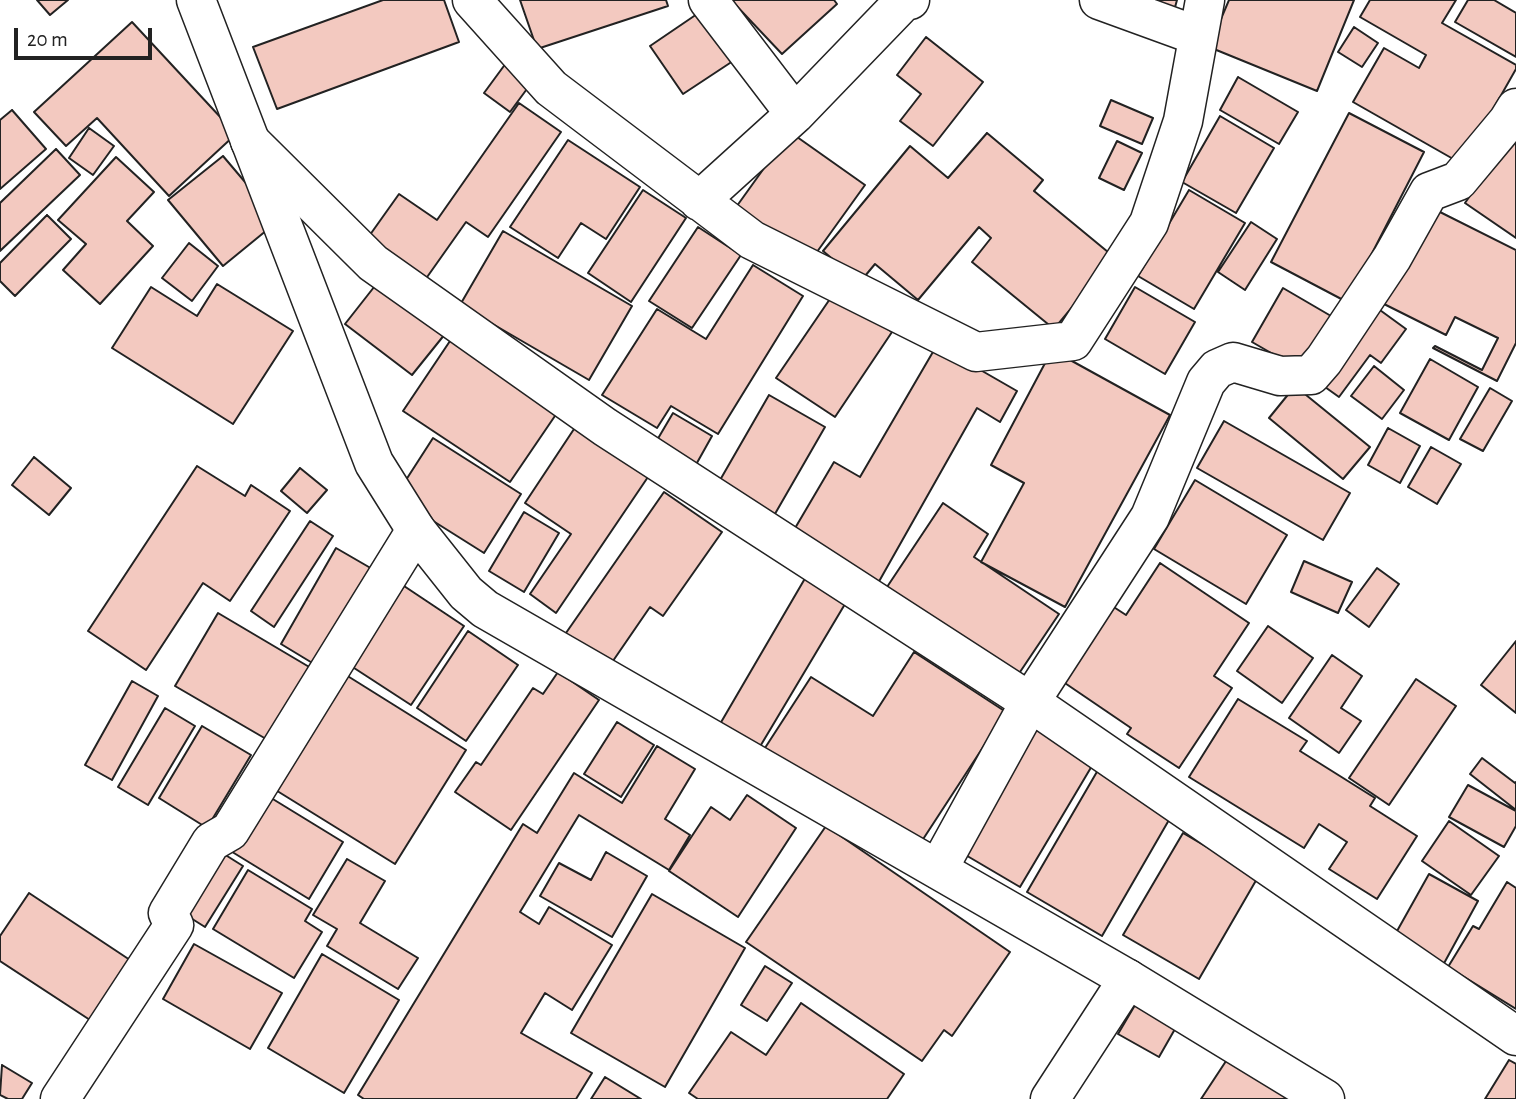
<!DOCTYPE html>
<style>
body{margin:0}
#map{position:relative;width:1516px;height:1099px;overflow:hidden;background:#fff;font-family:"Alegreya Sans",sans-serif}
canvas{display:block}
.scale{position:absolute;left:14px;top:28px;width:138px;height:32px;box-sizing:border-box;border:4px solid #222;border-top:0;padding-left:9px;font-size:21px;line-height:24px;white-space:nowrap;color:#222;-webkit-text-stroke:5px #fff;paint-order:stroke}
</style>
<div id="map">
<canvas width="1516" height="1099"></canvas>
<div class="scale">20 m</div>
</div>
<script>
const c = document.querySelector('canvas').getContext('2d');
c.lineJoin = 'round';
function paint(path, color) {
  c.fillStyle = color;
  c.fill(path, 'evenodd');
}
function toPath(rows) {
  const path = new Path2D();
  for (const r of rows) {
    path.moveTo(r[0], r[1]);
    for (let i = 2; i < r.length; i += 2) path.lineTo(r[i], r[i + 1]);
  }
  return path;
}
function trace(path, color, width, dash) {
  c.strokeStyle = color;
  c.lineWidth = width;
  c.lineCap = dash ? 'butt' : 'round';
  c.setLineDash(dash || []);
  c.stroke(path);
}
const building = toPath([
 [37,0,68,0,50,15,37,0],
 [383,0,444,0,459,42,277,109,253,47,383,0],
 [520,0,666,0,668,6,537,49,520,0],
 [731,0,834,0,837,4,782,54,731,0],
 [1140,0,1177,0,1174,11,1140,0],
 [1229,0,1354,0,1317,91,1209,47,1229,0],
 [1370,0,1456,0,1442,23,1516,65,1516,69,1462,164,1353,102,1384,48,1419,68,1426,55,1360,17,1370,0],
 [1468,0,1494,0,1516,13,1516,57,1455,22,1468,0],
 [700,12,733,61,683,94,650,46,700,12],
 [132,22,236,134,169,196,97,118,66,146,34,112,132,22],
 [1354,27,1378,43,1362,67,1338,52,1354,27],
 [926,37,983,82,933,146,900,121,921,94,897,75,926,37],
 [509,59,535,78,510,112,484,93,509,59],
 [1238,77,1298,112,1279,144,1220,110,1238,77],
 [1111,100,1153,118,1142,144,1100,126,1111,100],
 [519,103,561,132,488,237,466,222,425,280,367,239,399,194,437,220,519,103],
 [12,110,46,149,0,189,0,120,12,110],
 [1349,113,1424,152,1347,302,1271,262,1349,113],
 [1220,116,1274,148,1236,213,1182,182,1220,116],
 [89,128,114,146,93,175,69,158,89,128],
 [790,132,865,185,809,263,734,210,790,132],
 [987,133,1043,180,1034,191,1114,257,1054,329,972,262,991,238,979,227,918,300,875,264,860,282,823,251,910,146,948,178,987,133],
 [1509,139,1516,144,1516,238,1465,203,1509,139],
 [568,140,640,187,606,239,581,223,558,258,510,227,568,140],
 [1117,141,1142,153,1124,190,1099,178,1117,141],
 [56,149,80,175,0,251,0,203,56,149],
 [223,156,278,221,223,266,168,200,223,156],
 [116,157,154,192,127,221,153,246,100,304,63,270,86,244,58,220,116,157],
 [643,190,686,218,631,302,588,273,643,190],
 [1189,190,1245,223,1194,309,1138,276,1189,190],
 [1430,207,1516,250,1516,343,1497,381,1433,348,1435,346,1482,370,1498,338,1455,317,1446,335,1382,303,1430,207],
 [47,215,71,239,15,296,0,281,0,263,47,215],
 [1251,222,1277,239,1245,290,1218,272,1251,222],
 [698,227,741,255,692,328,649,301,698,227],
 [503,231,632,306,589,380,460,305,503,231],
 [189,243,218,266,192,301,162,278,189,243],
 [753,265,803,296,718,434,671,406,657,428,602,395,657,309,706,339,753,265],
 [378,282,445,334,412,375,345,324,378,282],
 [217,284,293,331,233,424,112,348,151,287,197,316,217,284],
 [1135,287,1195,322,1165,374,1105,339,1135,287],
 [1283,288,1331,316,1299,369,1252,342,1283,288],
 [834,293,892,332,835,417,776,378,834,293],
 [1373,305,1406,329,1381,363,1370,355,1339,397,1318,382,1373,305],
 [452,338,559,410,510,482,403,411,452,338],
 [937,345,1017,391,1000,422,977,408,877,585,791,535,834,462,860,477,937,345],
 [1052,350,1170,415,1065,607,981,562,1024,483,991,465,1052,350],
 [1430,359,1478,387,1449,440,1400,413,1430,359],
 [1374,366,1404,390,1382,419,1351,396,1374,366],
 [1295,386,1370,447,1343,479,1269,418,1295,386],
 [1490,388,1512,401,1483,451,1460,439,1490,388],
 [769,395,825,427,768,526,712,494,769,395],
 [673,413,712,436,693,470,653,447,673,413],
 [1224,421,1350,493,1323,540,1197,468,1224,421],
 [576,426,650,474,556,613,530,594,571,534,525,503,576,426],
 [1388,428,1420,446,1400,483,1368,465,1388,428],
 [433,438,521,494,484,553,395,497,433,438],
 [1431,447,1461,464,1437,504,1408,487,1431,447],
 [34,457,71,488,49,515,12,485,34,457],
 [197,466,245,496,251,485,290,511,230,601,203,583,146,670,88,631,197,466],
 [300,468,327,490,307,513,281,491,300,468],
 [1195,480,1287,535,1246,604,1154,549,1195,480],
 [664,492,722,532,663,616,650,607,604,674,559,643,664,492],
 [943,503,988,534,974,557,1059,614,1018,675,887,587,943,503],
 [524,512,559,533,524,592,489,571,524,512],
 [310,521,333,536,274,627,251,611,310,521],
 [336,548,374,570,319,667,281,644,336,548],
 [1304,561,1352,582,1338,613,1291,592,1304,561],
 [1160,563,1249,623,1214,676,1232,688,1179,768,1127,734,1131,728,1056,677,1106,602,1126,615,1160,563],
 [1377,568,1399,584,1369,627,1346,610,1377,568],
 [807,575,848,599,752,760,713,736,807,575],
 [404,586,464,626,411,705,351,666,404,586],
 [218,613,316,671,273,743,175,686,218,613],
 [1268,626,1313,658,1282,703,1237,671,1268,626],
 [468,631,518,665,466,741,417,708,468,631],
 [1516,641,1516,713,1481,685,1516,641],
 [914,652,1006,712,916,850,763,751,811,677,873,716,914,652],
 [1332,655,1362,676,1341,708,1361,721,1339,753,1289,718,1332,655],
 [558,672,599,700,511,830,455,792,476,762,481,765,533,688,543,694,558,672],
 [346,675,466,750,395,864,274,789,346,675],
 [1416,679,1456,706,1389,805,1349,778,1416,679],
 [132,681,158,696,112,780,85,765,132,681],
 [1238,699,1307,741,1300,751,1375,798,1370,806,1417,836,1377,899,1329,869,1347,842,1319,824,1304,848,1189,777,1238,699],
 [165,708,195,726,148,805,118,787,165,708],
 [1031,713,1099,754,1020,887,952,847,1031,713],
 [617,722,654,745,621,797,584,774,617,722],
 [202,726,251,755,207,828,159,798,202,726],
 [657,746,695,769,665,819,690,835,669,870,579,815,520,912,539,924,549,907,612,945,572,1010,545,993,521,1033,592,1073,576,1099,364,1099,358,1095,523,824,537,833,574,773,622,803,657,746],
 [1482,758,1515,783,1516,782,1516,810,1470,774,1482,758],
 [1098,770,1173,813,1102,936,1027,892,1098,770],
 [1468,785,1516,811,1516,826,1504,847,1449,817,1468,785],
 [263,793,343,842,309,899,229,850,263,793],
 [747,795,796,828,738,917,669,871,711,807,730,820,747,795],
 [1449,821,1499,856,1471,895,1422,861,1449,821],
 [826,826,1010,952,952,1036,944,1030,922,1061,746,942,826,826],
 [1183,833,1258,877,1199,979,1123,935,1183,833],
 [216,849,243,866,205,927,178,910,216,849],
 [606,852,647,876,612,937,540,896,559,863,591,880,606,852],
 [347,859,385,881,360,923,418,958,398,989,327,946,337,929,313,915,347,859],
 [248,870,312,909,305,921,322,932,294,978,213,929,248,870],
 [1429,874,1478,901,1442,967,1392,940,1429,874],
 [1507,882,1516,888,1516,1009,1448,967,1473,926,1479,929,1507,882],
 [29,893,130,960,90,1020,0,961,0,936,29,893],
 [652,894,745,948,665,1087,571,1033,652,894],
 [194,944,282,993,250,1049,163,999,194,944],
 [322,954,399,1000,344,1093,268,1048,322,954],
 [765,966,792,983,767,1021,741,1005,765,966],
 [1138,1000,1179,1022,1159,1057,1118,1034,1138,1000],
 [801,1003,904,1074,887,1099,698,1099,689,1093,731,1032,766,1055,801,1003],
 [1230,1055,1298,1099,1201,1099,1230,1055],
 [1509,1060,1516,1064,1516,1099,1485,1099,1509,1060],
 [2,1065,32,1083,22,1099,8,1099,0,1095,2,1065],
 [605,1077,641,1099,591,1099,605,1077]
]);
paint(building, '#f3c9c0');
trace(building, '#222', 2);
const street = toPath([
 [472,0,551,88,752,240,976,352,1073,341,1149,223,1183,121,1205,0],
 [708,0,795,114],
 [1099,0,1198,36],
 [250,141,373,263,605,427,1030,702,1516,1036],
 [699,201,795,114,904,1,910,0],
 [938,869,1030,702,1150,517,1206,382,1217,369,1233,362,1280,376,1311,375,1324,360,1392,258,1429,192,1458,181,1508,121,1516,108],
 [60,1099,174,925,168,913,211,842,230,831,416,530],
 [1050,1099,1128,979]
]);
const secondary = toPath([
 [196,0,374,463,416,530,466,593,485,609,1128,979,1325,1099]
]);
trace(street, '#222', 41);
trace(secondary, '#222', 41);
trace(street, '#fff', 38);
trace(secondary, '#fff', 38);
</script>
